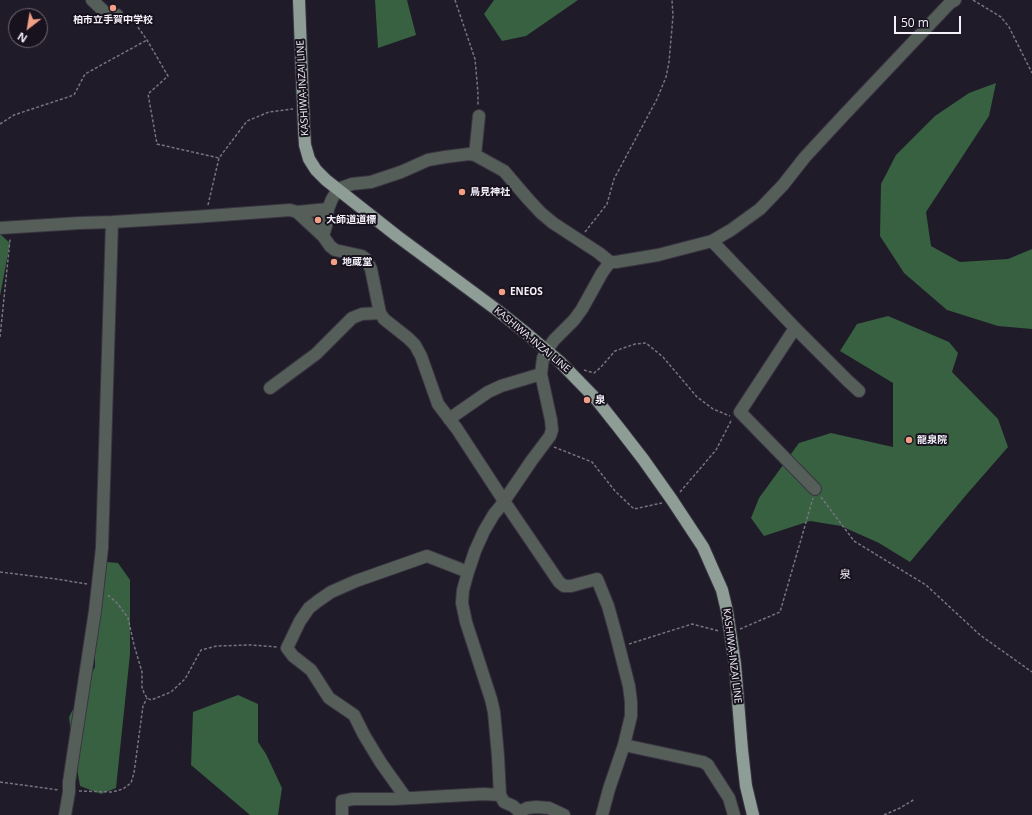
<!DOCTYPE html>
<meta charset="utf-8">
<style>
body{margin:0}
#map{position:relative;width:1032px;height:815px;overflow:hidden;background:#201b28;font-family:"Open Sans",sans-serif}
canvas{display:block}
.north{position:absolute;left:8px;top:8px;width:40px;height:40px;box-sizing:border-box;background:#17121e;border:1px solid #6f6b76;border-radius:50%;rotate:211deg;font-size:11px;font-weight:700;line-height:16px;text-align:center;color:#f4f1fa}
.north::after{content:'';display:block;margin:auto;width:14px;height:18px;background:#f39f85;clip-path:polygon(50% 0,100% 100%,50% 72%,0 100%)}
.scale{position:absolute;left:894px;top:16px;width:67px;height:18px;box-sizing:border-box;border:2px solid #f4f1fa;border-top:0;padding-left:5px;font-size:12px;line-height:14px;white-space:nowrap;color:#f4f1fa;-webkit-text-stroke:3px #17121e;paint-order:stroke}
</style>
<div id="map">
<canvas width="1032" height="815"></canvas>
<div class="north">N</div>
<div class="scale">50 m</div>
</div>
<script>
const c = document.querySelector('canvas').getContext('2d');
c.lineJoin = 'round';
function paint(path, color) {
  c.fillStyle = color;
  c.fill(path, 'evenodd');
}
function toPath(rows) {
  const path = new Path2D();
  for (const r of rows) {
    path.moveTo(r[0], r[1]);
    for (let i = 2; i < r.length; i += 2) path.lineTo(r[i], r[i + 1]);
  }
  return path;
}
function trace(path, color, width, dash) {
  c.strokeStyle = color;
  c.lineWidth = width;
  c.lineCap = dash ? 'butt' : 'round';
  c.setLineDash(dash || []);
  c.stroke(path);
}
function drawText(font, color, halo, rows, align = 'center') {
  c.font = font + ' "Open Sans","Noto Sans JP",sans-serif';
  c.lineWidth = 4;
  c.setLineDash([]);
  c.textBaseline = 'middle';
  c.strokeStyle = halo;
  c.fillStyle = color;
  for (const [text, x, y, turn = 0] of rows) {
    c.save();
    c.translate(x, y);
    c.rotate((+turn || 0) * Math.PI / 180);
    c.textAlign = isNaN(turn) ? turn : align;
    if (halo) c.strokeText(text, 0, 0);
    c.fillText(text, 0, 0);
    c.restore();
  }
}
paint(toPath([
 [375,0,407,0,416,35,378,48],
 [494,0,578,0,526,36,502,41,484,14],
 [996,83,989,116,926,212,931,246,960,262,1008,259,1032,249,1032,329,998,326,947,310,904,273,880,236,881,184,896,155,935,116,969,93],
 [0,234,10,243,0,296],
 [888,316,949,342,958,353,952,372,998,419,1008,447,967,494,910,562,879,543,841,526,810,521,764,536,751,518,759,498,799,443,831,433,893,447,893,383,840,351,857,324],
 [107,562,118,563,130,580,130,654,116,788,101,794,80,786,72,741,69,717,95,667,95,576],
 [238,695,258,704,258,742,266,754,282,788,278,815,250,815,191,765,193,712]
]), '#376141');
const minor = toPath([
 [92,0,108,15,117,15],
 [475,155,479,116],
 [297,212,323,236,330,246,335,250,362,256,366,259,371,269,380,313,384,319,408,338,415,345,421,356,438,404,457,429,504,501,559,582,564,586,571,586,597,579,608,606,615,631,629,686,631,702,631,716,624,745,609,789,602,815],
 [0,228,80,223,112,222,194,217,290,210,297,212,328,209],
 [323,236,326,226,328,209,332,199,338,189,352,184,371,182,401,172,428,160,445,157,469,154,475,155,504,171,528,199,541,213,553,223,599,253,610,262],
 [712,241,795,328,740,412,815,489],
 [795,328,848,381,859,391],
 [270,388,316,354,352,318,362,314,380,313],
 [449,419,488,392,501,386,541,374],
 [624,745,703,762,708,765,711,770,729,798,734,815],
 [406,798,381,763,364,735,354,715,329,698,311,670,293,656,287,648,300,621,309,608,318,601,331,592,356,581,427,556,468,572],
 [520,812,527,808,536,807,549,808,564,815],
 [65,815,69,792,69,782,95,611,102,548,112,222],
 [342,815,342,801,353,799,394,799,484,794,500,795],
 [521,815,520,812,513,806,504,802,500,795,498,756,494,712,491,699,466,622,462,603,463,590,468,572,475,551,484,531,494,514,500,507,532,460,550,436,552,430,551,420,541,374,543,358,547,350,554,340,574,320,582,309,602,273,610,262,616,262,658,255,712,241,731,230,760,209,783,185,805,157,844,115,950,3,955,0]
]);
const major = toPath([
 [299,0,304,128,305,145,309,159,316,170,326,180,397,236,497,310,526,333,559,361,596,399,619,428,643,459,672,500,703,547,714,572,722,590,727,611,735,664,742,750,746,786,753,815]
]);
trace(minor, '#393541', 14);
trace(major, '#393541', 14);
trace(toPath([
 [455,0,475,59,478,93,478,106],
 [973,0,1001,17,1009,27,1032,73],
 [126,19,135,23,147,40,168,76,148,94,157,144,219,158],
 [0,124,14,115,74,95,85,74,147,40],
 [208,205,219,158,247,121,269,112,293,109],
 [585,232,607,204,614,179,657,99,666,77,669,62,673,16,672,0],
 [0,337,10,240,11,238],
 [584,370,594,373,600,368,615,351,635,344,646,343,663,357,697,397,713,409,730,416],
 [554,447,592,462,615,491,634,509,662,503],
 [680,492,716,450,732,419],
 [821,497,854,541,926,585,980,635,1032,672],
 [0,572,56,579,87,584],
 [108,595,118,604,128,618,134,645,142,672,142,687,144,693,147,698,151,700,171,692,185,679,201,650,217,646,250,645,278,647],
 [740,629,780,612,813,498],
 [629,644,692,624,719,631],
 [0,782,59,790],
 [79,791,112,792,123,789,131,783,134,773,143,706,147,698],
 [884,815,900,808,915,799]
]), '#78747f', 1.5, [3, 2]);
trace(minor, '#565e5a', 12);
trace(major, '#8e9e97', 12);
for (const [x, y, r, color] of [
 [113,8,4,"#f39f85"],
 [462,192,4,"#f39f85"],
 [318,220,4,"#f39f85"],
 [334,262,4,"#f39f85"],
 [502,292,4,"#f39f85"],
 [587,400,4,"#f39f85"],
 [909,440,4,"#f39f85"]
]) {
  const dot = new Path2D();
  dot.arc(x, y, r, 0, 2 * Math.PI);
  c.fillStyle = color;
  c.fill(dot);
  trace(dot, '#17121e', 1.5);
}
drawText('bold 10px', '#f4f1fa', '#17121e', [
 ["柏市立手賀中学校",113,20,"center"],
 ["鳥見神社",470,192],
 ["大師道道標",326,220],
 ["地蔵堂",342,262],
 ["ENEOS",510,292],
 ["泉",595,400],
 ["龍泉院",917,440]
], 'left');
drawText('10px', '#f4f1fa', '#17121e', [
 ["KASHIWA-INZAI LINE",303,88,-93],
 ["KASHIWA-INZAI LINE",532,340,40],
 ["KASHIWA-INZAI LINE",732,656,83]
]);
drawText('11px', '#f4f1fa', '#17121e', [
 ["泉",845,575]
]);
</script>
